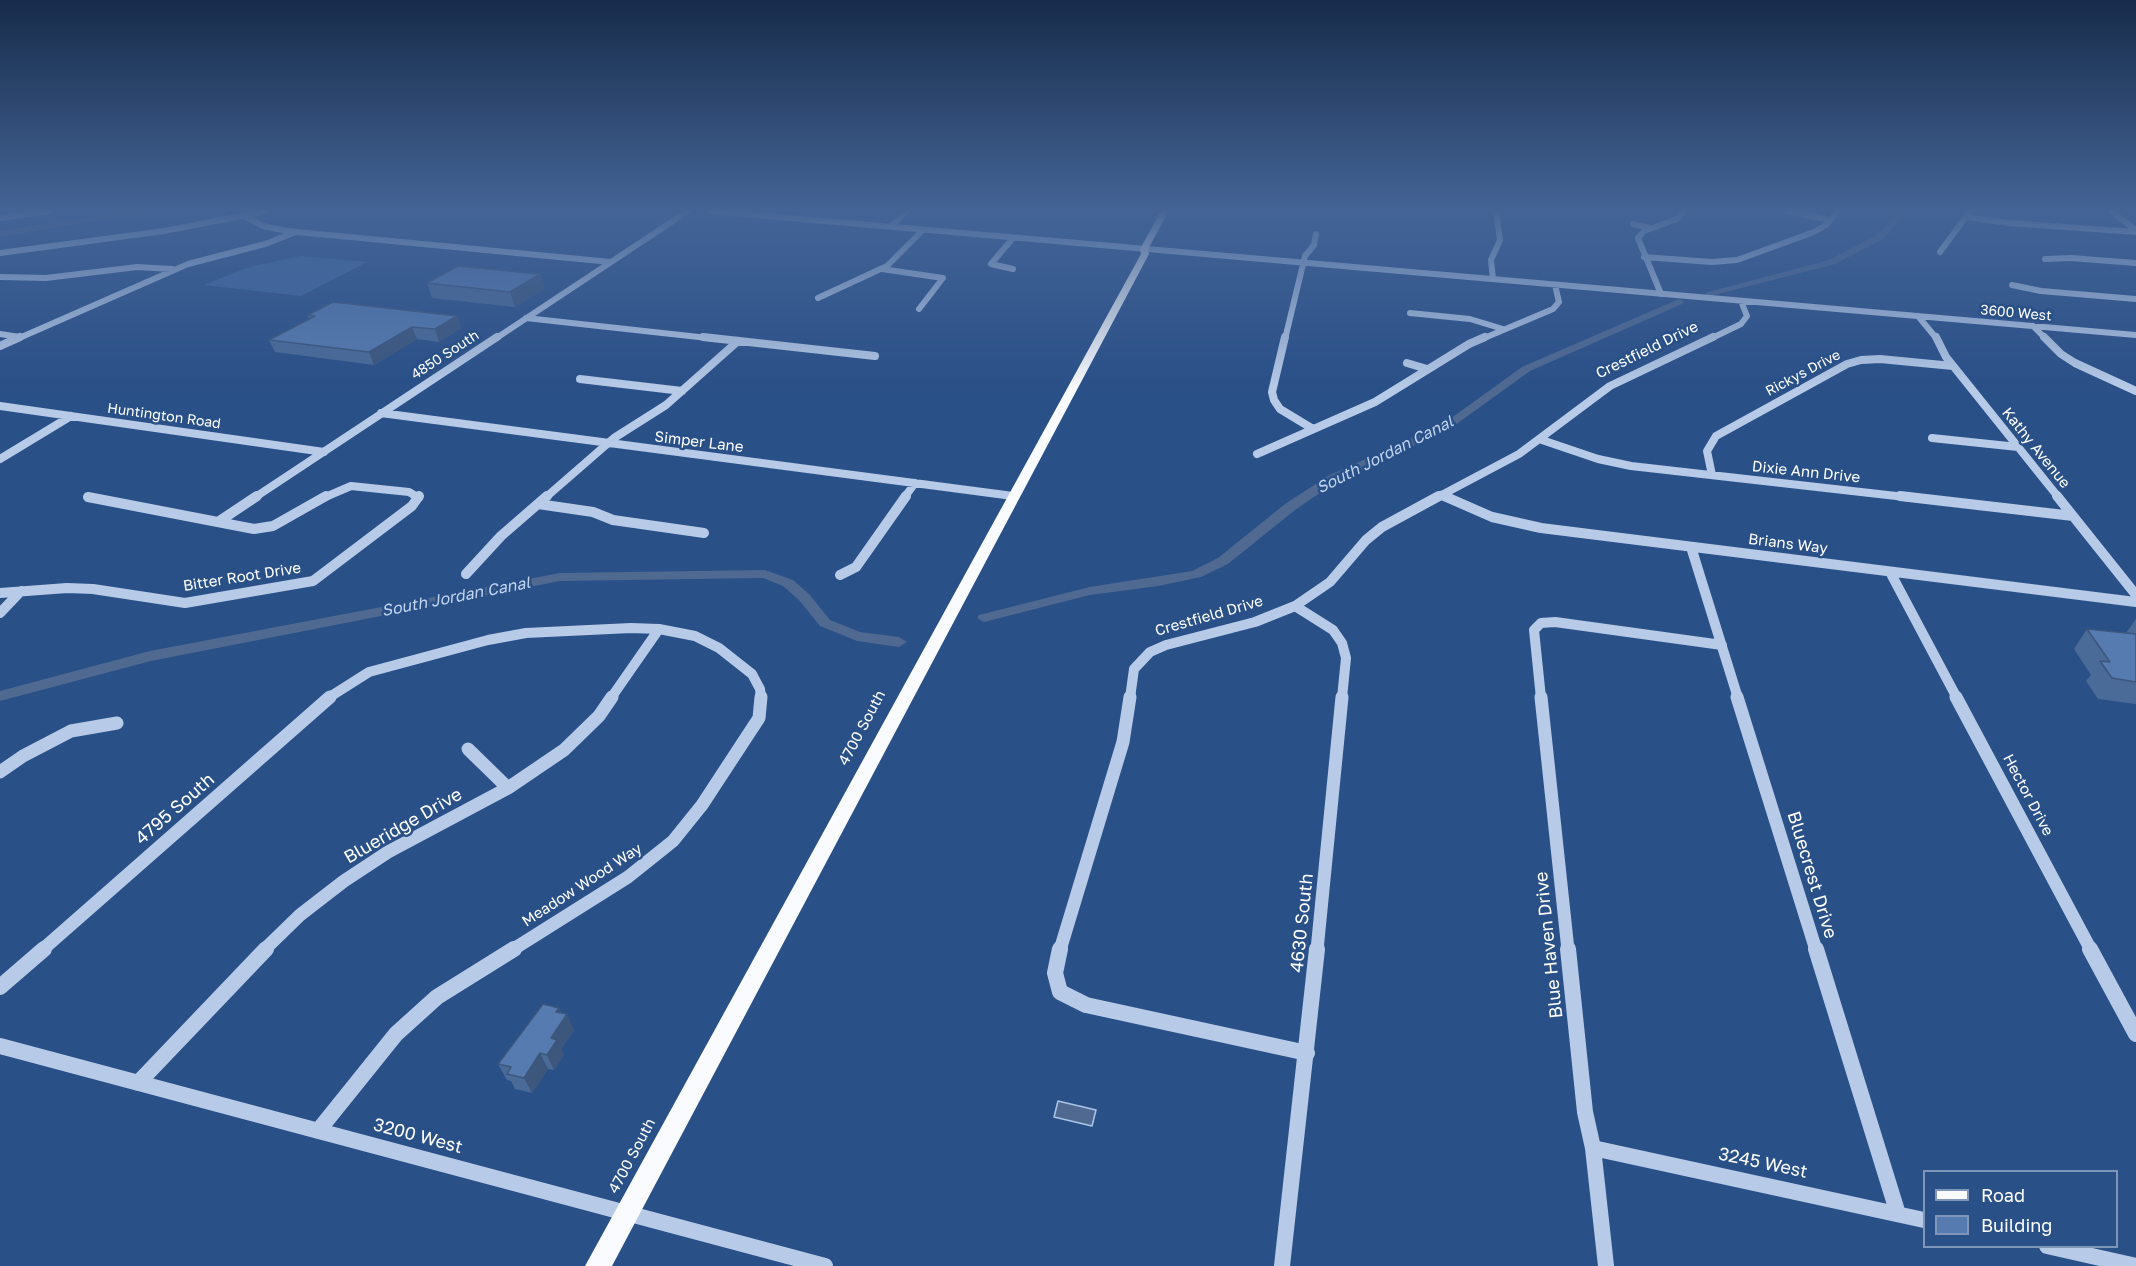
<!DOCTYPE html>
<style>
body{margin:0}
#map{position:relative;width:2136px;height:1266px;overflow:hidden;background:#2a5088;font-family:"Golos Text",sans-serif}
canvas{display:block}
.legend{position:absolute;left:1923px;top:1170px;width:195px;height:78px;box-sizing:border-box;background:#2a5088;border:2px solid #7f96b8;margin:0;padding:8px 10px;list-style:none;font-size:18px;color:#fff}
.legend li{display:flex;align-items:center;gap:12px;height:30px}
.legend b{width:30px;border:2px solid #7f96b8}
</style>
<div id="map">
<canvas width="2136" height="1266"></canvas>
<ul class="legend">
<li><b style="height:8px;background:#f9fbfe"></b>Road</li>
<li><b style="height:16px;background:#567bb1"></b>Building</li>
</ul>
</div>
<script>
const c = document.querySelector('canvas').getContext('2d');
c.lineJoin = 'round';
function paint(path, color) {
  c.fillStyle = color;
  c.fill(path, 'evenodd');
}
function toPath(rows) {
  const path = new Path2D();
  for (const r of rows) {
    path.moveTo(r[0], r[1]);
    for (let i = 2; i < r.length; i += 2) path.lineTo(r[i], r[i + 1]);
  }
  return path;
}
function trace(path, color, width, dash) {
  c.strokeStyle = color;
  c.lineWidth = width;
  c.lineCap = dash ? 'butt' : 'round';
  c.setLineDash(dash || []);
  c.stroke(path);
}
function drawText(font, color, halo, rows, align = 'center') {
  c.font = font + ' "Golos Text",sans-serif';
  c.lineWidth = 5;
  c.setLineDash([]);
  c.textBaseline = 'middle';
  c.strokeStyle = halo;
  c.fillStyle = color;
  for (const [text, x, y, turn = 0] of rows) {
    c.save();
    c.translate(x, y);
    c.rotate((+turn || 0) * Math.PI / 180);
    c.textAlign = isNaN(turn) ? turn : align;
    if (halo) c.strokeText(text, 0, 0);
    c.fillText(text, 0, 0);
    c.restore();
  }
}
paint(toPath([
 [301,256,367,262,301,296,204,285,249,267]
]), '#3f69a4');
const water = toPath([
 [1058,1101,1096,1110,1092,1126,1054,1117,1058,1101]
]);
paint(water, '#4f6991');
trace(water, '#acc6e8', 1.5);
paint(toPath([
 [126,211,148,211,0,237,0,231,126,211],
 [1899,211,1908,211,1883,239,1835,264,1710,296,1705,293,1829,260,1877,235,1899,211],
 [1679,299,1684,302,1682,304,1530,371,1451,428,1336,482,1295,510,1228,564,1201,577,1158,586,1090,595,984,622,977,618,979,615,1090,587,1192,571,1218,558,1285,504,1328,476,1443,424,1522,367,1679,299],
 [765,570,793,580,809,594,830,620,860,632,899,637,907,642,899,647,857,641,820,626,799,600,783,586,763,578,560,581,151,661,0,701,0,691,150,651,560,573,765,570]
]), '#4f6991');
trace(toPath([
 [710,211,2136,335],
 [1786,211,1830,220],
 [2111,211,2136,230],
 [244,216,263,226,287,231,611,262],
 [1966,217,2008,223,2136,232],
 [0,218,50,211],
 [1633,224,1650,228],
 [891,227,907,211],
 [1013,238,991,264,1013,269],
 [1940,252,1970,211],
 [0,253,164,231,267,211],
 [1644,257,1712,262,1737,260,1814,232,1826,225,1838,211],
 [2045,259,2071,258,2136,263],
 [882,269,943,278,919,309],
 [0,277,46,278,137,267,172,269],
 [1493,279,1491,260,1500,240,1496,211],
 [2012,285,2041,291,2136,299],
 [1661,294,1638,238,1644,231,1677,219,1684,211],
 [818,298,887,266,923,230],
 [1410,313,1470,319,1503,329],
 [1918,316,1937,339],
 [526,318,717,339],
 [2033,326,2046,339],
 [0,334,20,337],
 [17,339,188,264,265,244,296,232],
 [495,339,688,211],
 [1285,339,1305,256,1314,245,1316,234],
 [1482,339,1553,309,1559,302,1555,285],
 [1710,339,1741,324,1747,316,1741,301]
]), '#b7cbe8', 6);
trace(toPath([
 [703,337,875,356],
 [1285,337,1272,392,1274,400,1280,409,1313,429],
 [1936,337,1946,357,2059,498],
 [2044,337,2061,354,2075,363,2136,391],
 [0,346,20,337],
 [1407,363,1427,369],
 [580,379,682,391],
 [0,406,324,452],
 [381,413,1013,496],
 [1932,438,2018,447],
 [1539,439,1598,459,1631,466,1914,498],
 [1257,454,1375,402,1469,344,1485,337],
 [0,459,71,416],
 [1712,475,1707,451,1716,436,1847,364,1861,360,1880,359,1953,366],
 [1441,495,1448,498],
 [88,497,93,498],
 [254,498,497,337],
 [323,498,351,486,409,492,419,498],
 [545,498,614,438,666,405,738,341],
 [904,498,915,483],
 [1436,498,1519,454,1610,386,1713,337]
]), '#b7cbe8', 8);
trace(toPath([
 [1444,496,1492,517,1541,528,2136,602],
 [1900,496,2073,516],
 [2057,496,2136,595],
 [88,497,254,529,273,526,326,496],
 [538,504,593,512,613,520,704,533],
 [218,522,257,496],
 [1691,547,1738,698],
 [1890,572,1957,698],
 [466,574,501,536,547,496],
 [840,575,856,567,906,496],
 [0,593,67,588,93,589,185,603,313,581,412,506,419,496],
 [1295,606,1333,630,1342,643,1346,658,1342,698],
 [0,613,21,591],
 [328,698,369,672,488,640,526,633,631,628,659,629,695,636,719,648,752,674,760,689,761,698],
 [611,698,659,629],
 [1130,698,1134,669,1150,652,1166,645,1255,622,1295,606,1330,582,1366,540,1382,527,1439,496],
 [1541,698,1534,630,1541,623,1555,622,1722,645]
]), '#b7cbe8', 10);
trace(toPath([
 [1541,697,1568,950],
 [1737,697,1816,950],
 [1956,697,2091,950],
 [468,749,508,788],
 [0,772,23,756,71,731,117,723],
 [42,950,330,697],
 [264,950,300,915,344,881,388,852,508,788,564,750,599,716,612,697],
 [512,950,628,877,673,841,702,805,759,718,761,697],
 [1060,950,1123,742,1130,697],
 [1317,950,1342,697]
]), '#b7cbe8', 13);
trace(toPath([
 [1060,949,1055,973,1060,992,1086,1005,1307,1053],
 [1568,949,1585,1112,1593,1148,1606,1266],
 [1816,949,1898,1214],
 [2090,949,2136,1034],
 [0,987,44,949],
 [0,1046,825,1266],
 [138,1083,266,949],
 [318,1131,396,1034,437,997,514,949],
 [1593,1148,1924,1220],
 [2047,1246,2136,1266],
 [1282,1266,1317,949]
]), '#b7cbe8', 16);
paint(toPath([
 [1161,211,1169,211,1148,249,1149,254,612,1266,585,1266,1141,254,1140,249,1161,211]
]), '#f9fbfe');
paint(toPath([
 [540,274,544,289,515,307,432,298,427,283],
 [308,315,457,316,461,328,439,342,417,339,374,365,275,352,269,340,309,319],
 [2136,619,2136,704,2098,699,2086,681,2091,675,2074,649,2087,629,2126,633],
 [559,1008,561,1013,574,1030,561,1049,564,1055,554,1070,548,1069,532,1093,515,1089,511,1081,507,1080,498,1064]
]), '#4a6a98');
paint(toPath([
 [540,274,544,289,515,307,510,292],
 [457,316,461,328,439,342,435,329],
 [412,327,417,339,374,365,369,352],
 [559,1008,564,1019,567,1014,574,1030,561,1049,564,1055,554,1070,547,1055,556,1012],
 [540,1053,548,1069,532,1093,524,1078]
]), '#3c567c');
const building = toPath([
 [458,266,540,274,510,292,427,283,458,266],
 [333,302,457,316,435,329,412,327,369,352,269,340,315,316,308,315,333,302],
 [2087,629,2136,634,2136,682,2112,678,2100,661,2110,662,2087,629],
 [543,1004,559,1008,556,1012,567,1014,551,1038,557,1040,547,1055,540,1053,524,1078,507,1074,511,1067,498,1064,543,1004]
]);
paint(building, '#567bb1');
trace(building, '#3c567c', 1.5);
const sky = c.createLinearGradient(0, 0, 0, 389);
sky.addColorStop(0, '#172c4b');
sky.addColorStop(0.54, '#446496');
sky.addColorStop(1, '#44649600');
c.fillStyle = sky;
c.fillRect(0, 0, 2136, 389);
drawText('14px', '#fff', '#2a5088', [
 ["3600 West",2016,313,5],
 ["4850 South",445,355,-33],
 ["Rickys Drive",1803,373,-28],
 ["Huntington Road",164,416,8]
]);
drawText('15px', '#fff', '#2a5088', [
 ["Crestfield Drive",1647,350,-26],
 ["Simper Lane",699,442,7],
 ["Kathy Avenue",2036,448,51],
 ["Dixie Ann Drive",1806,472,6],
 ["Brians Way",1788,544,7],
 ["Bitter Root Drive",242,577,-9],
 ["Crestfield Drive",1209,616,-16],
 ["4700 South",862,728,-62],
 ["Hector Drive",2028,795,62],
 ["Meadow Wood Way",582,885,-33],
 ["4700 South",632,1156,-62]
]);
drawText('italic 16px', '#c2d5ef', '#2a5088', [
 ["South Jordan Canal",1385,455,-27],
 ["South Jordan Canal",456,597,-11]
]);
drawText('18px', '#fff', '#2a5088', [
 ["4795 South",175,809,-41],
 ["Blueridge Drive",403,826,-30],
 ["Bluecrest Drive",1812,875,73],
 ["4630 South",1302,923,-84],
 ["Blue Haven Drive",1549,945,-96],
 ["3200 West",418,1136,15],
 ["3245 West",1763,1163,12]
]);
</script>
